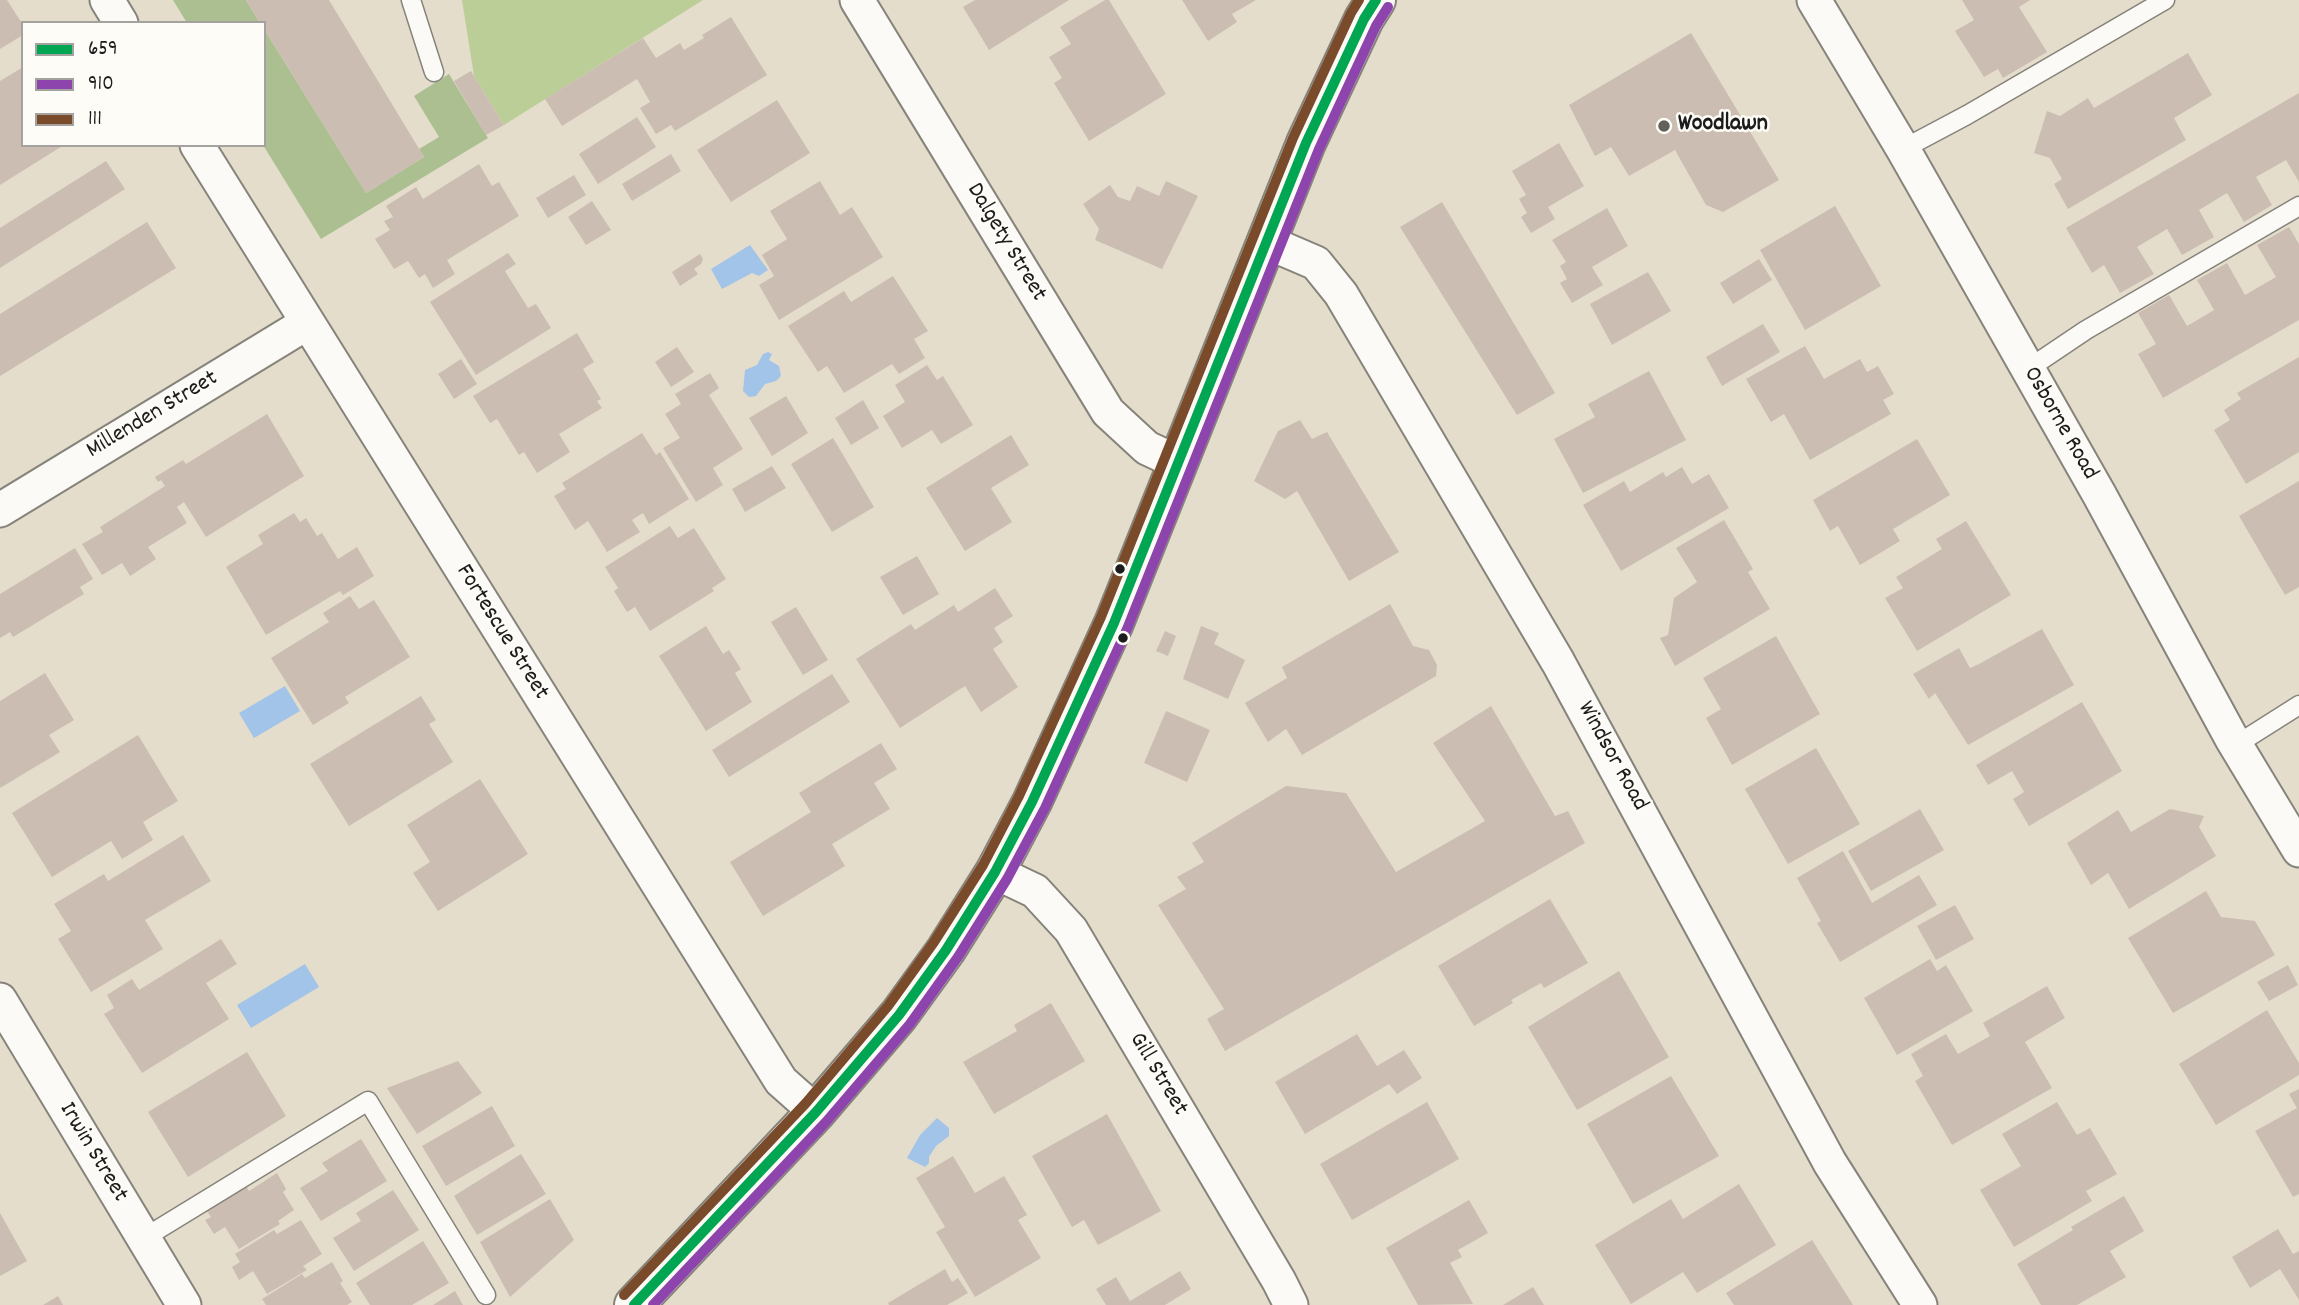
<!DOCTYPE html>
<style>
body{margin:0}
#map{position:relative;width:2299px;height:1305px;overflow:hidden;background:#e4ddcc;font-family:Dekko,sans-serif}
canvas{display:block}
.legend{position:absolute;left:21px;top:21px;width:245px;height:126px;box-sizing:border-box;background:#fdfcf7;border:2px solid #a3a29f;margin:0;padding:9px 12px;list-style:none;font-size:21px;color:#1c1c1c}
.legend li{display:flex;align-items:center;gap:14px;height:35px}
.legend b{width:35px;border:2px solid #a3a29f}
</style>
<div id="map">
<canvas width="2299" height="1305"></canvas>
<ul class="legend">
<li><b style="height:9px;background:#00a651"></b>659</li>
<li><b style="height:9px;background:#8e44ad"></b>910</li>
<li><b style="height:9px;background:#7a4b2a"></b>111</li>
</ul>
</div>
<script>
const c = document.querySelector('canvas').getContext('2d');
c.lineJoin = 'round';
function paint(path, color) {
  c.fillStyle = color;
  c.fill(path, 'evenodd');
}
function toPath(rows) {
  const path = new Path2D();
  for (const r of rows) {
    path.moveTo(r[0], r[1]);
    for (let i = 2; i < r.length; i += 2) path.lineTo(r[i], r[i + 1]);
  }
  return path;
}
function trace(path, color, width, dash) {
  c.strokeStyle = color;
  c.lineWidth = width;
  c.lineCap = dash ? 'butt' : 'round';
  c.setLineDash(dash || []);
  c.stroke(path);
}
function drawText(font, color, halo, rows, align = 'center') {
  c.font = font + ' Dekko,sans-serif';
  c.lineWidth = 5;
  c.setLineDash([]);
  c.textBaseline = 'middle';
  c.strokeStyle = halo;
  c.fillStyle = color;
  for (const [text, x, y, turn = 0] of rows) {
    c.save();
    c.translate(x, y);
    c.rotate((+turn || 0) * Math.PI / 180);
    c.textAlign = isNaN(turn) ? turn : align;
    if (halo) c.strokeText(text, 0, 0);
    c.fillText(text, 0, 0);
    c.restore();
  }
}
paint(toPath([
 [462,0,703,0,504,125,474,76]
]), '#bcce97');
paint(toPath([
 [173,0,246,0,260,23,187,23],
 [264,29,366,193,424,157,419,149,439,137,414,96,449,74,488,138,321,239,263,145]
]), '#abbf91');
paint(toPath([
 [750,245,768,270,759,276,752,273,722,289,711,269],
 [768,352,772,354,769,360,779,366,781,376,776,381,765,384,756,396,749,397,743,391,745,370,757,365,763,354],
 [285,686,300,711,254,738,239,713],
 [305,964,319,987,251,1028,237,1005],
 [937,1118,949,1128,949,1136,936,1146,929,1157,929,1163,925,1167,907,1158,920,1135]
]), '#a2c4e8');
paint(toPath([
 [0,0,7,0,23,25,23,35,0,49],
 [246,0,329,0,424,157,366,193,264,29,264,23,260,23],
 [975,0,1069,0,989,50,963,7],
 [1105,0,1109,0,1166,94,1089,141,1054,83,1062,78,1049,57,1071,44,1060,27],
 [1182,0,1256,0,1232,14,1237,22,1208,41],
 [1962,0,2030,0,2019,7,2047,52,2003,78,1998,69,1984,77,1955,31,1974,20],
 [731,17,767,75,675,131,671,125,656,134,640,108,650,102,637,79,562,126,545,99,643,38,656,58,680,43,684,50,704,38,702,35],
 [1691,33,1779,180,1723,212,1706,205,1675,150,1629,176,1611,147,1595,156,1569,105],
 [2188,53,2212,95,2174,118,2186,140,2068,209,2054,184,2062,179,2050,158,2034,153,2047,111,2060,116,2088,98,2094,108],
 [23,67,23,145,64,145,0,185,0,81],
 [471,71,504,125,486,135,454,81],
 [2299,93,2299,182,2286,160,2256,177,2272,205,2244,222,2227,193,2199,210,2214,237,2182,255,2167,229,2137,247,2154,274,2120,293,2104,265,2092,273,2066,228],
 [777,100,810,153,731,202,697,150],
 [637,117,656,147,598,184,579,154],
 [1559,143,1584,186,1548,207,1555,219,1531,233,1521,217,1527,213,1519,199,1526,195,1512,171],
 [671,154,681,171,632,201,622,184],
 [106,161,125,189,0,268,0,228],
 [479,164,492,186,499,182,519,216,447,260,455,274,433,288,425,274,419,278,408,261,394,269,375,239,390,230,384,221,393,217,386,206,416,187,423,199],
 [574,175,586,195,548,218,536,198],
 [820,181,840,215,852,207,883,257,779,320,759,285,774,276,762,255,787,239,770,211],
 [1166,181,1198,196,1162,269,1095,240,1099,229,1083,204,1110,185,1118,197,1130,201,1137,186,1159,196],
 [592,201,611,230,586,245,568,217],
 [1442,202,1555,393,1517,415,1400,227],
 [1835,206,1881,286,1805,330,1760,250],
 [1607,208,1628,246,1592,267,1603,285,1572,303,1560,283,1567,279,1560,266,1566,262,1552,240],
 [147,222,176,268,0,376,0,314],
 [2289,227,2299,244,2299,320,2163,398,2138,354,2156,344,2138,313,2169,295,2187,326,2194,322,2214,310,2197,280,2227,263,2245,295,2276,277,2257,245],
 [508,253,516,264,505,271,528,308,536,304,551,328,476,375,430,302],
 [700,254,703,259,701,264,694,269,698,274,680,286,672,272],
 [1759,259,1772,280,1733,304,1720,283],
 [1648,272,1671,311,1612,345,1590,304],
 [893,276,928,331,914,339,925,358,899,374,892,364,844,393,827,366,818,372,788,326,844,291,851,302],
 [1763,324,1780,352,1722,386,1706,357],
 [577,333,594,362,583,369,601,399,597,401,602,408,559,434,570,452,537,473,524,452,519,455,497,419,490,423,473,396],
 [1805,346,1824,379,1860,359,1867,372,1878,366,1894,394,1883,400,1891,414,1810,460,1784,414,1771,422,1746,379],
 [677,347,694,372,671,387,655,362],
 [2299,357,2299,452,2246,484,2214,430,2230,420,2224,410,2241,399,2237,393],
 [461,359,477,384,454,399,438,374],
 [927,365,937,380,943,376,973,425,941,444,932,430,902,448,883,416,905,402,895,385],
 [1649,371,1686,440,1583,493,1554,439,1595,417,1588,404],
 [710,373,719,388,709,395,743,449,713,468,723,485,696,502,663,448,680,438,665,414,681,404,675,394],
 [786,396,808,433,772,456,749,418],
 [863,400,879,428,851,445,835,418],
 [267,414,304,476,206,537,184,502,177,507,187,523,148,547,156,559,130,576,122,563,102,575,82,544,103,532,100,527,165,486,161,480,158,482,155,477,183,460,186,464],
 [1300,420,1312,439,1327,432,1399,552,1349,581,1297,491,1285,499,1254,481,1278,431],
 [642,433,656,455,660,452,689,499,649,524,643,513,632,520,640,532,607,552,588,521,575,530,554,496,566,489,562,483],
 [1011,435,1029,465,991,488,1012,522,965,551,926,488],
 [833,438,874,507,832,532,791,464],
 [1917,439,1950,495,1893,529,1900,541,1860,565,1838,526,1830,531,1813,500],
 [772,466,786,488,745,512,732,489],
 [1682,467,1692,484,1709,474,1729,508,1621,571,1583,505,1624,481,1630,492,1663,472,1666,477],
 [2299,481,2299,587,2285,595,2239,516],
 [294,513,300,522,306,518,317,536,322,533,338,559,357,547,374,576,343,595,340,591,266,635,226,567,263,544,258,535],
 [1724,520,1753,569,1748,572,1770,609,1675,666,1660,638,1668,635,1674,598,1697,582,1676,548],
 [1966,521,2011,595,1917,651,1885,598,1903,588,1896,577,1942,549,1936,539],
 [670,526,678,538,694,528,726,579,712,588,714,591,650,631,635,607,627,612,614,591,618,588,605,567],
 [75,548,93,579,80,587,84,594,13,637,10,632,0,638,0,594],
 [917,556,939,594,903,615,880,577],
 [995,588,1013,616,994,628,1003,642,993,649,1018,687,981,712,965,686,900,728,856,659,911,624,915,630,954,605,958,612],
 [350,596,359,609,374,600,410,657,345,697,349,703,313,725,271,658,329,622,323,613],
 [1390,604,1413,646,1429,650,1437,665,1436,676,1302,755,1286,729,1268,742,1245,703,1287,678,1282,667],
 [796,607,828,660,803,675,771,622],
 [706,626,723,654,729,650,741,669,735,673,752,702,706,731,659,656],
 [1201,626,1219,633,1214,644,1245,660,1228,699,1183,679],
 [2042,629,2074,685,1968,745,1935,693,1929,699,1913,674,1959,648,1970,668,1979,664],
 [1165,631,1176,636,1168,656,1156,651],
 [1776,636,1820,714,1732,765,1706,718,1721,709,1703,678],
 [45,673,74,720,49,735,60,752,0,788,0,701],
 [832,674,850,702,729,777,712,750],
 [421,696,436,720,429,724,453,762,349,826,310,764],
 [2082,702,2122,771,2029,826,2013,799,2024,792,2012,771,1988,785,1976,765],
 [1491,706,1555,816,1568,811,1585,843,1225,1051,1207,1019,1224,1009,1158,905,1186,889,1177,877,1204,862,1192,843,1286,786,1346,793,1396,872,1485,821,1433,743],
 [1166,711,1210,730,1187,782,1144,763],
 [138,735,178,801,143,822,153,840,122,859,111,841,52,877,12,813],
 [881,743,897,769,874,783,890,809,832,844,845,866,763,916,730,862,811,812,799,793],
 [1816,748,1860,824,1788,864,1745,789],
 [480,779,528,854,438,911,413,873,430,862,407,825],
 [1920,809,1944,850,1871,891,1848,851],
 [2170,809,2204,816,2199,827,2216,856,2129,909,2108,873,2091,885,2067,843,2118,810,2131,832],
 [183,835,211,881,145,920,163,949,91,992,58,939,71,931,54,904,104,874,108,881],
 [1843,851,1872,903,1919,875,1937,905,1840,962,1817,923,1821,921,1797,878],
 [2206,891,2221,917,2255,921,2275,955,2173,1013,2128,938],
 [1550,899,1588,963,1544,988,1541,983,1511,1000,1513,1003,1474,1026,1438,966],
 [1955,905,1974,939,1936,960,1917,926],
 [221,939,237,964,206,983,229,1019,142,1073,104,1014,114,1008,107,995,132,979,139,990],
 [1930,959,1937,971,1946,965,1973,1011,1897,1055,1864,998],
 [2288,965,2298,985,2269,1001,2257,982],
 [1619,971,1669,1057,1577,1110,1528,1027],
 [2047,986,2065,1018,2025,1042,2052,1088,1952,1145,1915,1081,1923,1076,1911,1054,1946,1034,1958,1054,1990,1036,1983,1023],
 [1051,1003,1085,1061,994,1114,963,1062,1017,1031,1014,1025],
 [2267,1010,2299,1063,2299,1075,2216,1125,2179,1064],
 [1357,1034,1377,1066,1404,1050,1422,1078,1397,1094,1389,1084,1305,1134,1275,1082],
 [247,1052,286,1116,188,1177,148,1112],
 [458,1061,482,1093,417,1134,387,1088],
 [1671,1076,1719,1156,1633,1204,1587,1124],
 [2299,1089,2299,1194,2293,1197,2255,1131,2297,1108,2289,1094],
 [1427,1102,1459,1159,1352,1220,1320,1164],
 [2057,1102,2077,1135,2090,1128,2117,1174,2086,1191,2092,1201,2014,1247,1980,1190,2021,1166,2002,1134],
 [492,1106,515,1146,446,1186,422,1146],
 [1107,1114,1161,1211,1098,1245,1084,1220,1072,1227,1032,1156],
 [361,1139,387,1181,321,1221,300,1188,328,1171,322,1163],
 [521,1154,546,1194,477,1235,454,1196],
 [953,1156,975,1193,1004,1176,1027,1215,1018,1220,1041,1258,975,1297,936,1232,945,1227,916,1178],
 [277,1173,286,1189,283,1192,294,1210,278,1221,280,1224,239,1249,225,1227,214,1234,205,1220,211,1217,207,1211,246,1186,249,1191],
 [1739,1184,1776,1245,1697,1293,1683,1272,1631,1304,1595,1245,1671,1199,1683,1219],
 [393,1190,419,1230,354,1271,333,1238,361,1221,356,1213],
 [2124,1196,2144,1231,2110,1251,2126,1277,2077,1305,2041,1305,2017,1264,2073,1230,2071,1227],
 [550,1199,574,1240,510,1297,480,1242],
 [1469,1200,1488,1233,1458,1250,1462,1257,1450,1263,1473,1304,1418,1305,1386,1248],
 [0,1213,27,1261,0,1276],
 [301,1220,322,1254,303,1266,307,1270,267,1294,253,1271,239,1280,232,1267,240,1262,235,1254,274,1230,277,1234],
 [2278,1229,2293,1254,2299,1251,2299,1300,2280,1269,2250,1288,2232,1257],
 [1812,1240,1853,1305,1734,1305,1726,1293],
 [423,1241,449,1283,412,1305,370,1305,356,1283],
 [332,1262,343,1281,340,1283,352,1302,347,1305,266,1305,262,1299,302,1274,305,1278],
 [945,1269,952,1282,958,1278,968,1293,947,1305,889,1305,888,1303],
 [1180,1271,1191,1289,1165,1305,1106,1305,1096,1289,1116,1277,1130,1301],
 [1533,1287,1544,1305,1503,1305],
 [455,1291,463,1305,433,1305],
 [58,1296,63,1305,43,1305]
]), '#ccbdb2');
const lane = toPath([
 [411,0,434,72],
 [1903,149,1967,115,2165,0],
 [2028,369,2086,330,2299,206],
 [2236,745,2299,705],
 [144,1238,368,1101,486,1295]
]);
const street = toPath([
 [107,0,121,23],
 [857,0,1108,412,1147,448,1177,462],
 [1814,0,1903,149,2099,494,2232,739,2299,850],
 [197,145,781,1081,816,1112],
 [1267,242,1316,263,1341,294,1558,662,1830,1163,1920,1305],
 [0,510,307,323],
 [995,872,1035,891,1071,930,1279,1281,1291,1305],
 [0,1000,184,1305]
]);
const highway = toPath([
 [634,1305,816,1112,899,1015,946,950,995,872,1032,802,1114,623,1306,143,1364,19,1376,0]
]);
trace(lane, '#86837a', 21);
trace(street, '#86837a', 37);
trace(highway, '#86837a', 42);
trace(lane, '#fbfaf7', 18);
trace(street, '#fbfaf7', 33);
trace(highway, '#fbfaf7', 38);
trace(toPath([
 [634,1305,816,1112,899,1015,946,950,995,872,1032,802,1114,623,1306,143,1364,19,1376,0]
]), '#00a651', 10);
trace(toPath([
 [653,1305,826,1122,910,1024,958,957,1007,879,1045,808,1127,629,1319,149,1376,26,1388,7]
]), '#8e44ad', 10);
trace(toPath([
 [624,1295,806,1103,888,1006,934,942,983,865,1019,796,1101,617,1293,138,1351,13,1359,0]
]), '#7a4b2a', 10);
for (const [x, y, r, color] of [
 [1664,126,7,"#62605a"],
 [1120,569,6,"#1c1c1c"],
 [1123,638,6,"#1c1c1c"]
]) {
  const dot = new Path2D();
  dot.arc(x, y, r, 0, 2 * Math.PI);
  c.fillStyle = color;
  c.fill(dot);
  trace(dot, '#fdfcf7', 2.5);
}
drawText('bold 24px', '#1c1c1c', '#fdfcf7', [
 ["Woodlawn",1678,126]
], 'left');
drawText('24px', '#1c1c1c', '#fdfcf7', [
 ["Dalgety Street",1005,243,59],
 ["Millenden Street",153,416,-31],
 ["Osborne Road",2059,424,60],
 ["Fortescue Street",501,633,58],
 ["Windsor Road",1611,757,61],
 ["Gill Street",1157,1075,59],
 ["Irwin Street",92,1153,59]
]);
</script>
